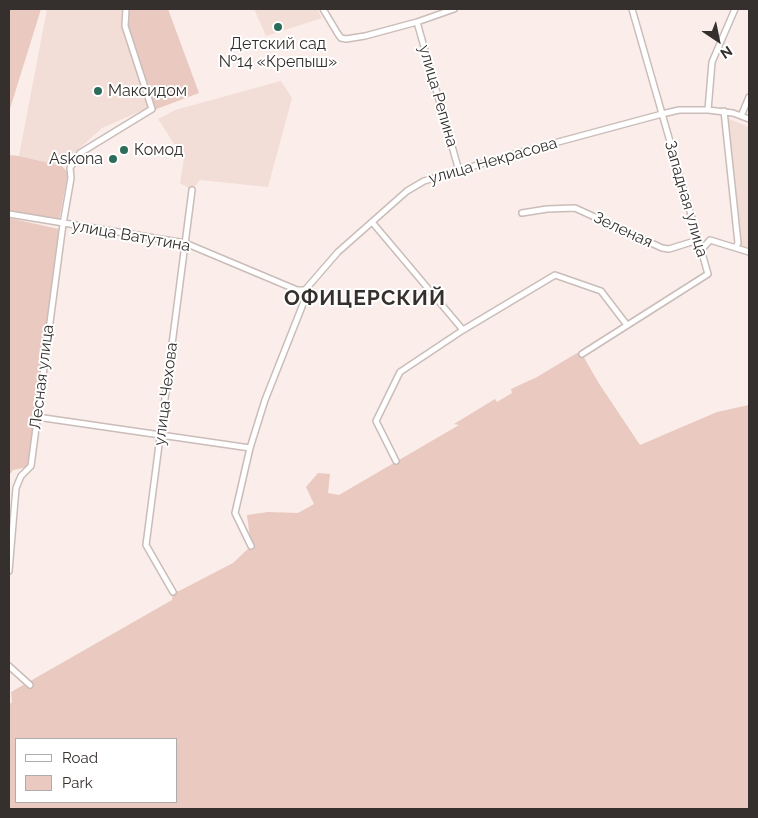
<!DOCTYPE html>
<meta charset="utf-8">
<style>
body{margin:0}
#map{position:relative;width:758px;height:818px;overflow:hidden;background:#fbede9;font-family:Raleway,sans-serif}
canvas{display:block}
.frame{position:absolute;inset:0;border:10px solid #35302e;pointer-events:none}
.legend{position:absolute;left:15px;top:738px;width:162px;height:65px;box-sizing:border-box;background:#fff;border:1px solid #aeacab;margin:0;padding:6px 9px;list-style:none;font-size:15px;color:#35302e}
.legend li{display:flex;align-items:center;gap:10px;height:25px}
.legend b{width:25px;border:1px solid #aeacab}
.north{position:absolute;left:693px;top:15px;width:50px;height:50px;-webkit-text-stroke:4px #fff;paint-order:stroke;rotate:146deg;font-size:14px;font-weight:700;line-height:20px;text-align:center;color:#35302e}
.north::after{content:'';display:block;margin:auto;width:18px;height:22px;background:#35302e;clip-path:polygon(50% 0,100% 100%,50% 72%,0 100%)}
</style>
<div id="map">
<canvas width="758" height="818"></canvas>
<div class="frame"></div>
<ul class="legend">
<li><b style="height:6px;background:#fff"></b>Road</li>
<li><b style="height:14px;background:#e9c9c0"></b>Park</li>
</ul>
<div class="north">N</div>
</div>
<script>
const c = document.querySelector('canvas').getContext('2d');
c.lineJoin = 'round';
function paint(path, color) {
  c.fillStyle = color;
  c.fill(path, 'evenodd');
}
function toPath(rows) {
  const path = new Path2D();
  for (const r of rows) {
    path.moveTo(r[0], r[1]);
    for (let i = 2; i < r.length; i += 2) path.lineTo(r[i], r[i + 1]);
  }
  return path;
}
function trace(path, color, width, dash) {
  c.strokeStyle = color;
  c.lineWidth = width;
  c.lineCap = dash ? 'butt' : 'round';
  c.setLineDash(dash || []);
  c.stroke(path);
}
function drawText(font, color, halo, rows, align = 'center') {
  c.font = font + ' Raleway,sans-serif';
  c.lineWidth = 4;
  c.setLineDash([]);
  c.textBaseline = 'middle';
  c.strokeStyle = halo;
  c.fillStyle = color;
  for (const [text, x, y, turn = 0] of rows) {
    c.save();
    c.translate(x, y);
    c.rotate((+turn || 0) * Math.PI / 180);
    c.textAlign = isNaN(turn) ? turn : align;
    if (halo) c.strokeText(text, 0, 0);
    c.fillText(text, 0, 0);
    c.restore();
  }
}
paint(toPath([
 [47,9,124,9,152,106,102,128,74,153,62,166,19,156],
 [254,9,317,9,322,18,266,36],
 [281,81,292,98,268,187,200,180,192,190,180,183,184,159,158,119,175,110],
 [727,118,749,127,749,248,742,246]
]), '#f2ddd7');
paint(toPath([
 [9,9,41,9,9,112],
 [124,9,168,9,199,93,154,110,123,24],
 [9,155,19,156,62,166,68,173,59,220,9,211],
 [9,218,59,229,54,266,55,269,28,467,13,470,11,473,9,474],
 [577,353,582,354,598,382,640,445,717,412,749,405,749,809,9,809,9,705,12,702,11,692,172,600,173,592,179,591,233,563,251,546,247,515,268,512,298,513,314,504,306,487,318,473,330,474,328,493,339,495,459,425,454,424,495,399,497,402,512,393,511,389,537,377],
 [16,739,176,739,176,802,16,802]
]), '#e9c9c0');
const minor = toPath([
 [323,9,338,34,341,38,346,39,365,36,417,22,454,9],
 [417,22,459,171],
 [708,110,712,62,735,9],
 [724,111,738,243,736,247],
 [741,116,749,97],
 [522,213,547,209,575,208,662,248,669,249,698,240],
 [9,214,185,243,297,290,305,290],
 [372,222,463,330],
 [702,249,710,240,749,252],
 [582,354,708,274,632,9],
 [37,417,250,448],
 [396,461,376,421,400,372,463,330,555,275,601,291,627,325],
 [251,546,235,513,250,448,265,400,305,299,305,290,338,252,407,191,424,181,521,152,662,114,679,110,708,110,733,113,749,119],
 [9,571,16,488,21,476,31,466,63,224,71,178,70,168,80,153,152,109,125,26,126,9],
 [173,592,146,545,192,190],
 [9,666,30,685]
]);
trace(minor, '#cabdb9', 8);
trace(minor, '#fff', 5);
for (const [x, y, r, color] of [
 [278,27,5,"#2c6c5a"],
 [98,91,5,"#2c6c5a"],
 [124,150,5,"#2c6c5a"],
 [113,159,5,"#2c6c5a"]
]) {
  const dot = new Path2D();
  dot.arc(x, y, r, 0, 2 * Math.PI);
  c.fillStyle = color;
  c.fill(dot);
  trace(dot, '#fff', 2);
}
drawText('16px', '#35302e', '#fff', [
 ["Детский сад",278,44,"center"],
 ["№14 «Крепыш»",278,62,"center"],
 ["Максидом",108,91],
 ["Комод",134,150],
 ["Askona",103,159,"right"]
], 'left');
drawText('16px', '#35302e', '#fff', [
 ["улица Репина",438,96,74],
 ["улица Некрасова",493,161,-16],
 ["Западная улица",686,199,74],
 ["Зеленая",623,230,25],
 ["улица Ватутина",131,236,10],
 ["Лесная улица",42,377,-83],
 ["улица Чехова",166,394,-83]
]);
c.letterSpacing = '1px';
drawText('bold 21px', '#35302e', '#fff', [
 ["ОФИЦЕРСКИЙ",365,299]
]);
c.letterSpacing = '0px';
</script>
